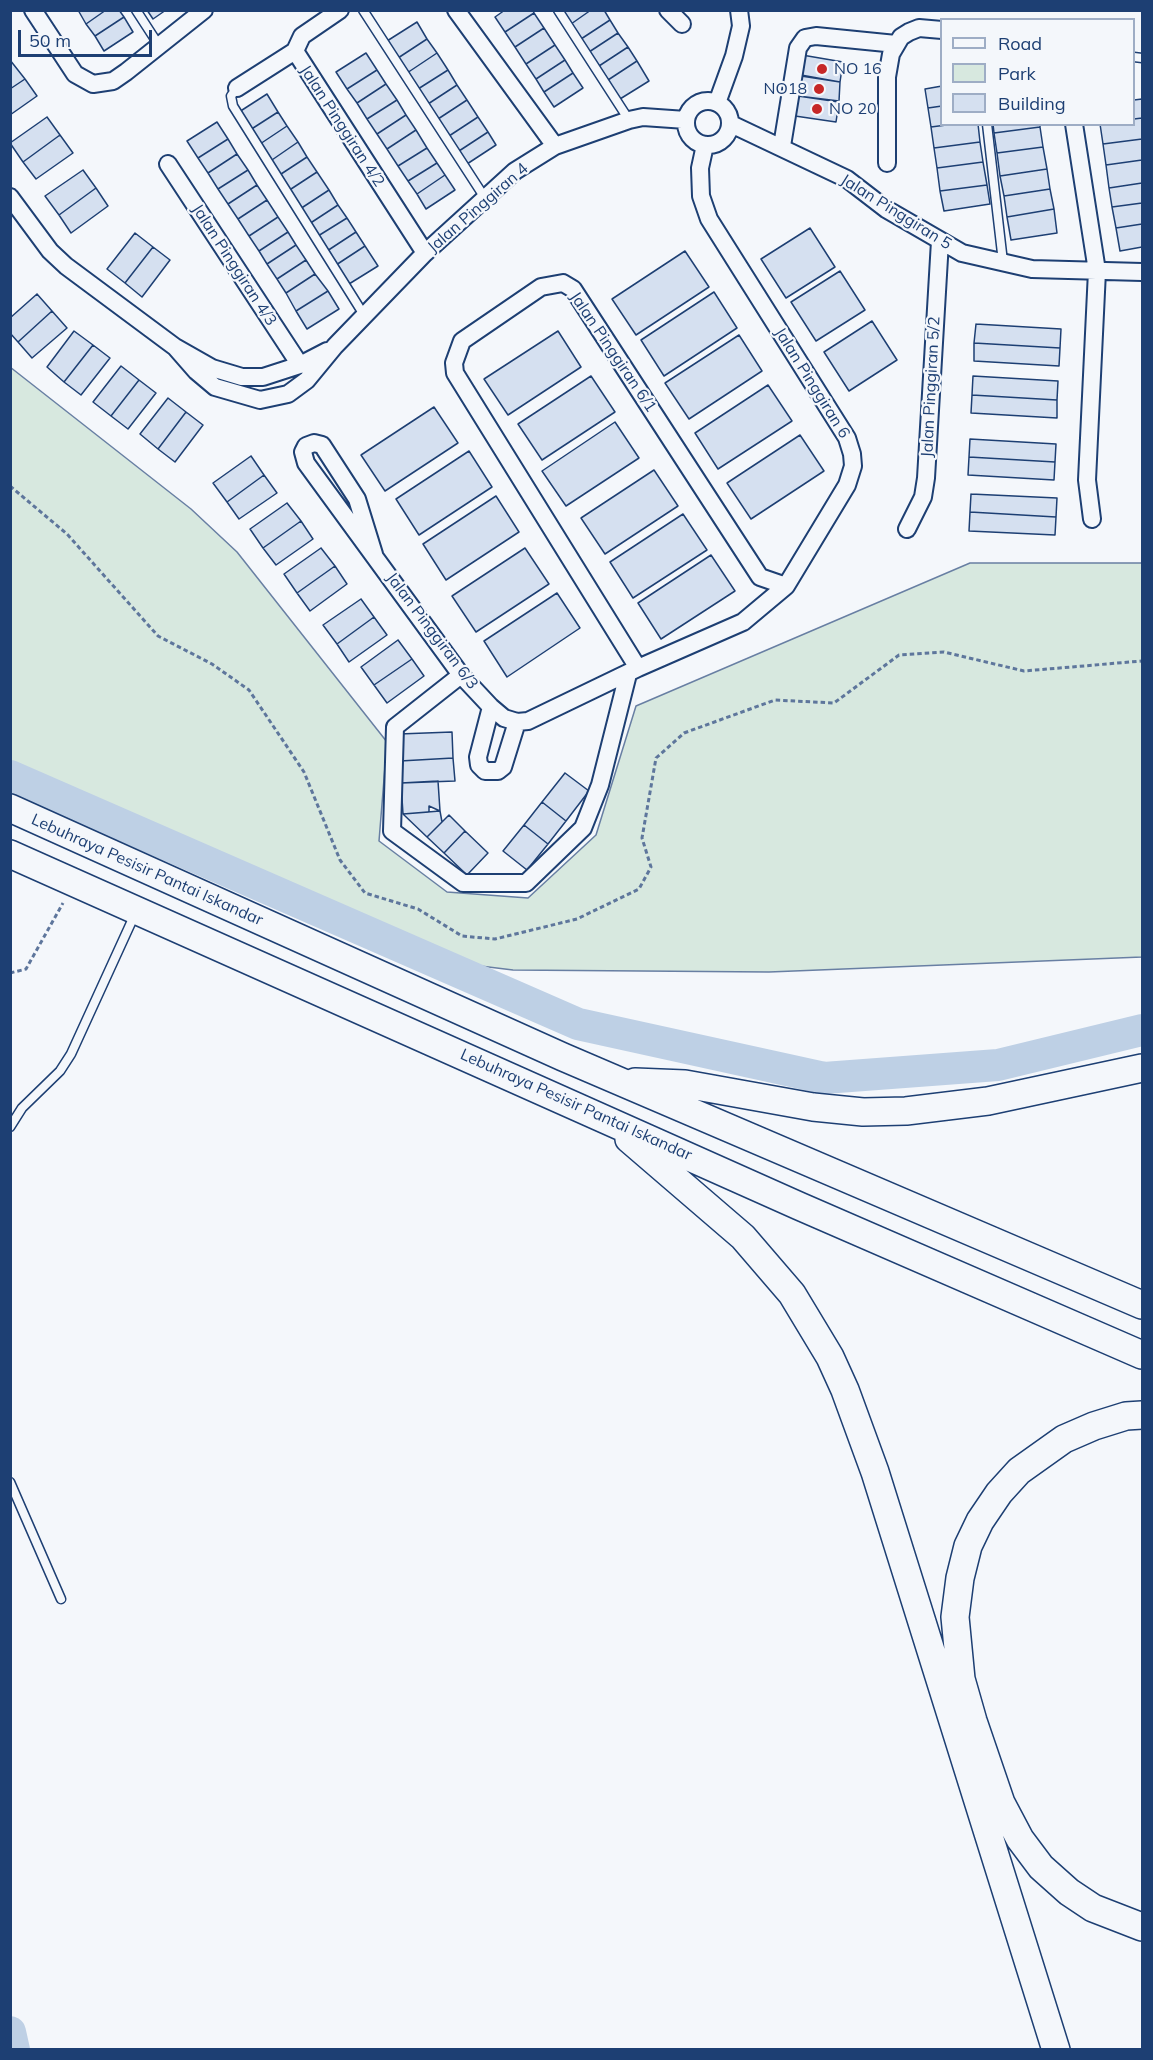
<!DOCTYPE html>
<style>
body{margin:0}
#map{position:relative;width:1153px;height:2060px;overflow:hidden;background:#f4f7fb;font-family:Mulish,sans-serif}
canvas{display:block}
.frame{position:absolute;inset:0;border:12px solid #1d3f73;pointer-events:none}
.legend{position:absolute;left:940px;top:18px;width:195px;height:108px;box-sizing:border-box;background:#f4f7fb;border:2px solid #9eadc5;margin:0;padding:8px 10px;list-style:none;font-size:18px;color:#1d3f73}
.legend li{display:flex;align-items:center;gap:12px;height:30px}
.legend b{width:30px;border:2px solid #9eadc5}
.scale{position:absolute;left:18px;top:30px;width:134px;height:27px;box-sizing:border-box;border:3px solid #1d3f73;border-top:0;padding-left:8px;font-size:18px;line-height:21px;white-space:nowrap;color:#1d3f73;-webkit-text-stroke:4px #f4f7fb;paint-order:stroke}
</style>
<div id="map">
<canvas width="1153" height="2060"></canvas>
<div class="frame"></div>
<ul class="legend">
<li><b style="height:8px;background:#f4f7fb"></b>Road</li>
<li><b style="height:16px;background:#d7e8df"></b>Park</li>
<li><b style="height:16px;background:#d5e0f0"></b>Building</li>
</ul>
<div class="scale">50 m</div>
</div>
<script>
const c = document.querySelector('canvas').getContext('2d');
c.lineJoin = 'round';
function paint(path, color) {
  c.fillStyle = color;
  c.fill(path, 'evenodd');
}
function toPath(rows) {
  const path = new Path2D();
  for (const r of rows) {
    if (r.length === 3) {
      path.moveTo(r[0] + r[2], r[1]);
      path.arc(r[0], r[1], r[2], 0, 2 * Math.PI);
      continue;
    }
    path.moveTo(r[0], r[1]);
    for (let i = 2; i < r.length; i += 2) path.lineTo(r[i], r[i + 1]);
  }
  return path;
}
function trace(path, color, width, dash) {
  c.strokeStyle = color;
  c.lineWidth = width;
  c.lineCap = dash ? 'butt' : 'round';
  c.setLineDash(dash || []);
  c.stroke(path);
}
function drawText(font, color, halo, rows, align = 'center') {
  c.font = font + ' Mulish,sans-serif';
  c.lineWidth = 4.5;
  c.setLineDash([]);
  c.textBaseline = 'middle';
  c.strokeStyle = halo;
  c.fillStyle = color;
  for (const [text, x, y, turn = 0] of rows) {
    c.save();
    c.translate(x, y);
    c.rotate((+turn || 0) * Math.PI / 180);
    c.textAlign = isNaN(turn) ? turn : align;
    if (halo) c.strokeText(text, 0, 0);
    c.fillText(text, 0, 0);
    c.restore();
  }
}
const green = toPath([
 [10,367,191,509,237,552,387,742,379,841,447,892,528,898,596,835,636,706,970,563,1142,563,1142,957,769,972,513,970,464,964,373,930,11,767,10,367]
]);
paint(green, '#d7e8df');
trace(green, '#687fa3', 1.5);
trace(toPath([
 [10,776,578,1024,824,1078,998,1065,1142,1030],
 [10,2032,14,2050]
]), '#bed0e5', 32);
const building = toPath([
 [78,10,106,10,86,24,78,10],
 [106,10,119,10,124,17,95,36,86,24,106,10],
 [147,10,166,10,153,19,147,10],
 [505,10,533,10,534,13,505,32,495,17,505,10],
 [562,10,591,10,571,24,562,10],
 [591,10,604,10,610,20,581,39,571,24,591,10],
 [534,13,544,28,515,47,505,32,534,13],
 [124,17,133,32,104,51,95,36,124,17],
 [610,20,618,33,589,52,581,39,610,20],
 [417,22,427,39,398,58,387,41,417,22],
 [544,28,555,45,526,64,515,47,544,28],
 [618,33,628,47,599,66,589,52,618,33],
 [427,39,437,53,407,73,398,58,427,39],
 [555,45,565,60,536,79,526,64,555,45],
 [628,47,637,61,608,80,599,66,628,47],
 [366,53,377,70,347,89,336,72,366,53],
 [437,53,448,70,418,89,407,73,437,53],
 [802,55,843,62,840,82,801,75,802,55],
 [10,60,25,79,10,89,10,60],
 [565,60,573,73,544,92,536,79,565,60],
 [637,61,649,81,620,99,608,80,637,61],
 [377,70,386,84,357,103,347,89,377,70],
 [448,70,457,85,428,104,418,89,448,70],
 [573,73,583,88,554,107,544,92,573,73],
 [801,76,840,82,839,101,798,96,801,76],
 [25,79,37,96,10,115,10,89,25,79],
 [386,84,397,100,367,119,357,103,386,84],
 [457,85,467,100,438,119,428,104,457,85],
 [942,86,942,106,928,108,925,89,942,86],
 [267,94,278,112,250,130,239,112,267,94],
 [798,96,839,102,836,122,795,116,798,96],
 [1142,99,1142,118,1134,119,1134,100,1142,99],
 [397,100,406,115,377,134,367,119,397,100],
 [467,100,478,117,449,136,438,119,467,100],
 [942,106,942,124,954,124,931,127,928,108,942,106],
 [278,112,287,126,260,144,250,130,278,112],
 [406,115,416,130,387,149,377,134,406,115],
 [47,117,60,135,23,162,10,143,47,117],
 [478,117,488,132,459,151,449,136,478,117],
 [1142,118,1142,139,1103,144,1100,124,1134,124,1134,119,1142,118],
 [217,122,228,139,198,158,187,141,217,122],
 [954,124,978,124,980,142,934,148,931,127,954,124],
 [993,124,1040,124,1040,127,994,133,993,124],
 [287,126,298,142,269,162,260,144,287,126],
 [1040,127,1043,147,997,153,994,133,1040,127],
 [416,130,427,148,398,166,387,149,416,130],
 [488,132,496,145,467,164,459,151,488,132],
 [60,135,73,153,36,179,23,162,60,135],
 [228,139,237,154,208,173,198,158,228,139],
 [1142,139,1142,160,1106,165,1103,144,1142,139],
 [298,142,307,157,278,176,269,162,298,142],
 [980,142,983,162,937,168,934,148,980,142],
 [1043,147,1047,169,1000,176,997,153,1043,147],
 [427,148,437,163,408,181,398,166,427,148],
 [237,154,248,170,218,189,208,173,237,154],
 [307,157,317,172,288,191,278,176,307,157],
 [1142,160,1142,183,1109,188,1106,165,1142,160],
 [983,162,987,185,940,191,937,168,983,162],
 [437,163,445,175,417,194,408,181,437,163],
 [1047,169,1050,189,1004,196,1000,176,1047,169],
 [83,170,96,188,59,215,45,196,83,170],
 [248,170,257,185,228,204,218,189,248,170],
 [317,172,329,190,300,209,288,191,317,172],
 [445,175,455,190,426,209,417,194,445,175],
 [1142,183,1142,203,1112,207,1109,188,1142,183],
 [257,185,267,200,238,219,228,204,257,185],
 [987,185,990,204,944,211,940,191,987,185],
 [96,188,108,206,71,233,59,215,96,188],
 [1050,189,1054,209,1007,217,1004,196,1050,189],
 [329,190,338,205,309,224,300,209,329,190],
 [267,200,278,217,249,236,238,219,267,200],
 [1142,203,1142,224,1116,228,1112,207,1142,203],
 [338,205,347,218,318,236,309,224,338,205],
 [1054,209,1057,233,1011,240,1007,217,1054,209],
 [278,217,288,232,259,251,249,236,278,217],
 [347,218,356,232,327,251,318,236,347,218],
 [1142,224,1142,247,1120,251,1116,228,1142,224],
 [810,228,835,267,786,298,761,259,810,228],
 [288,232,296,245,267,264,259,251,288,232],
 [356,232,365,246,336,265,327,251,356,232],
 [135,233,153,247,125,283,107,269,135,233],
 [296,245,306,260,277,279,267,264,296,245],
 [365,246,378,266,349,284,336,265,365,246],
 [153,247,170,260,142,297,125,283,153,247],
 [685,251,709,287,636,335,612,299,685,251],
 [306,260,315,274,286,293,277,279,306,260],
 [840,271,865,310,816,341,791,302,840,271],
 [315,274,328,291,296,311,286,293,315,274],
 [328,291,339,309,307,329,296,311,328,291],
 [714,292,737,328,664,376,641,340,714,292],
 [37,294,52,311,18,342,10,333,10,318,37,294],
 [52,311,67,328,32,358,18,342,52,311],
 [872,321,897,360,849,391,824,352,872,321],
 [976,324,1061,329,1060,348,974,343,976,324],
 [74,331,93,345,64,382,47,367,74,331],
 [558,331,581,367,508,415,484,379,558,331],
 [739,335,762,371,689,419,665,383,739,335],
 [974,343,1060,348,1059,366,974,361,974,343],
 [93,345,110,358,81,395,64,382,93,345],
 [121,366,139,380,111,416,93,402,121,366],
 [591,376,615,412,542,460,518,424,591,376],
 [973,376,1058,381,1057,400,972,395,973,376],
 [139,380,156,393,128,429,111,416,139,380],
 [768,385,792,421,718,469,695,433,768,385],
 [972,395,1057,400,1057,418,971,413,972,395],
 [168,398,186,412,158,449,140,434,168,398],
 [434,407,458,443,385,491,361,455,434,407],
 [186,412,203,425,175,462,158,449,186,412],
 [615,422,639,458,566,506,542,471,615,422],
 [800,435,824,471,751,519,727,483,800,435],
 [970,439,1056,444,1055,462,969,457,970,439],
 [469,451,492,487,419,535,396,499,469,451],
 [251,456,264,475,227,502,213,483,251,456],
 [969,457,1055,462,1054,480,968,475,969,457],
 [654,470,678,506,605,554,581,518,654,470],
 [264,475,277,493,239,519,227,502,264,475],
 [971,494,1057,498,1056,517,970,512,971,494],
 [496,496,519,532,446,580,423,544,496,496],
 [287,503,301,521,263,548,250,529,287,503],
 [970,512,1056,517,1055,535,969,531,970,512],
 [683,514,707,550,633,598,610,562,683,514],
 [301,521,313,539,276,565,263,548,301,521],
 [321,548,335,566,297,593,284,574,321,548],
 [525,548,549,584,476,632,452,596,525,548],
 [711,555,735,591,661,639,638,603,711,555],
 [335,566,347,584,310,611,297,593,335,566],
 [557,593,580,628,507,677,484,641,557,593],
 [361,599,374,617,337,644,323,625,361,599],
 [374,617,387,635,349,662,337,644,374,617],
 [398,640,412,659,374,685,361,667,398,640],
 [412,659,424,676,387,703,374,685,412,659],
 [452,732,453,758,400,761,399,734,452,732],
 [453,758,455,781,401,783,400,761,453,758],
 [565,773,589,791,566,821,542,802,565,773],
 [438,781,440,811,429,806,429,812,403,814,401,783,438,781],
 [542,802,566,821,548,844,524,825,542,802],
 [440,811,442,822,427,837,403,814,440,811],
 [449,815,465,831,444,853,427,837,449,815],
 [524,825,548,844,527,870,503,851,524,825],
 [465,831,488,853,467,875,444,853,465,831]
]);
paint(building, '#d5e0f0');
trace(building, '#1d3f73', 1.5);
const service = toPath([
 [136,10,160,47],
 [363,10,485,198],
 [558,10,629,120],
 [1134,57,1142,58],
 [237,88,231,96,233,106,364,315],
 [987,124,1003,262],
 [10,1127,22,1108,60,1071,71,1054,135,914],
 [10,1482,61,1599]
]);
const minor = toPath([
 [33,10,75,74,93,84,113,81,126,72,204,10],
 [456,10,555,146],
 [668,10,682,24],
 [295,51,425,253],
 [295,51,302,36,340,10],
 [237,88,295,51],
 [708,123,22],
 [717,103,734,56,741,26,739,10],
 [731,124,847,179,886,209,962,253,1032,269,1142,272],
 [1074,124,1097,271,1087,480,1092,519],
 [782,146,798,48,805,38,816,36,896,44],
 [887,163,887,77,891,54,901,37,909,32,919,28,942,30],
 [168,164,300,365],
 [10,197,50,251,66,266,175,347,212,368,242,377,263,377,300,365,327,351],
 [175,347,196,371,215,387,260,400,288,394,307,380,335,346,425,253,515,171,555,146,629,120,643,117,686,120],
 [907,529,923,497,926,478,940,241],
 [374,554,357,499,322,445,314,443,306,446,303,452,306,463,461,675,491,707,504,718,517,722,528,721,638,668,743,622,786,586,847,485,853,466,852,454,847,438,709,219,701,196,700,168,705,145],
 [638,668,455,373,454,363,462,341,541,287,563,283,573,289,760,577,786,586],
 [461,675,395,727,392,831,463,883,526,883,583,828,600,785,628,674],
 [491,707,478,757,479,765,485,771,498,771,503,767,517,722]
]);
const trunk = toPath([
 [10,808,563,1057,1142,1305],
 [10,854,799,1206,1142,1355],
 [635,1082,685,1084,813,1107,863,1112,906,1111,988,1101,1142,1068],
 [629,1139,743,1237,792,1294,830,1357,845,1390,875,1472,1056,2050],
 [1142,1415,1126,1416,1094,1426,1064,1439,1019,1471,999,1493,980,1521,968,1546,960,1578,955,1617,961,1679,973,1721,1001,1803,1020,1839,1041,1867,1069,1892,1093,1908,1142,1927]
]);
trace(service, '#1d3f73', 11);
trace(minor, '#1d3f73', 20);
trace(trunk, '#1d3f73', 30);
trace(toPath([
 [10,486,67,534,158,636,212,664,249,690,304,772,340,860,365,893,418,909,462,936,495,939,577,919,639,889,651,867,642,838,656,758,684,733,775,700,834,703,899,655,944,652,1024,671,1142,661],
 [10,973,26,969,63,903]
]), '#5e769c', 3, [4.5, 3]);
trace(service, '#f4f7fb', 8);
trace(minor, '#f4f7fb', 16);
trace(trunk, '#f4f7fb', 27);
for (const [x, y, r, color] of [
 [822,69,6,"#c62828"],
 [819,89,6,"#c62828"],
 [817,109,6,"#c62828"]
]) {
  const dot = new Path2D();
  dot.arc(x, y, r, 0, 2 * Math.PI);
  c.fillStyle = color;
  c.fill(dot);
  trace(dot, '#f4f7fb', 2);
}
drawText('16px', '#1d3f73', '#f4f7fb', [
 ["NO 16",834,69],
 ["NO18",807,89,"right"],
 ["NO 20",829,109]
], 'left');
drawText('16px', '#1d3f73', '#f4f7fb', [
 ["Jalan Pinggiran 4/2",342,126,57],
 ["Jalan Pinggiran 4",478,208,-41],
 ["Jalan Pinggiran 5",896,212,32],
 ["Jalan Pinggiran 4/3",234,265,57],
 ["Jalan Pinggiran 6/1",613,352,56],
 ["Jalan Pinggiran 6",812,383,58],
 ["Jalan Pinggiran 5/2",931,387,-87],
 ["Jalan Pinggiran 6/3",432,631,53],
 ["Lebuhraya Pesisir Pantai Iskandar",147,870,24],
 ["Lebuhraya Pesisir Pantai Iskandar",576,1105,24]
]);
</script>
